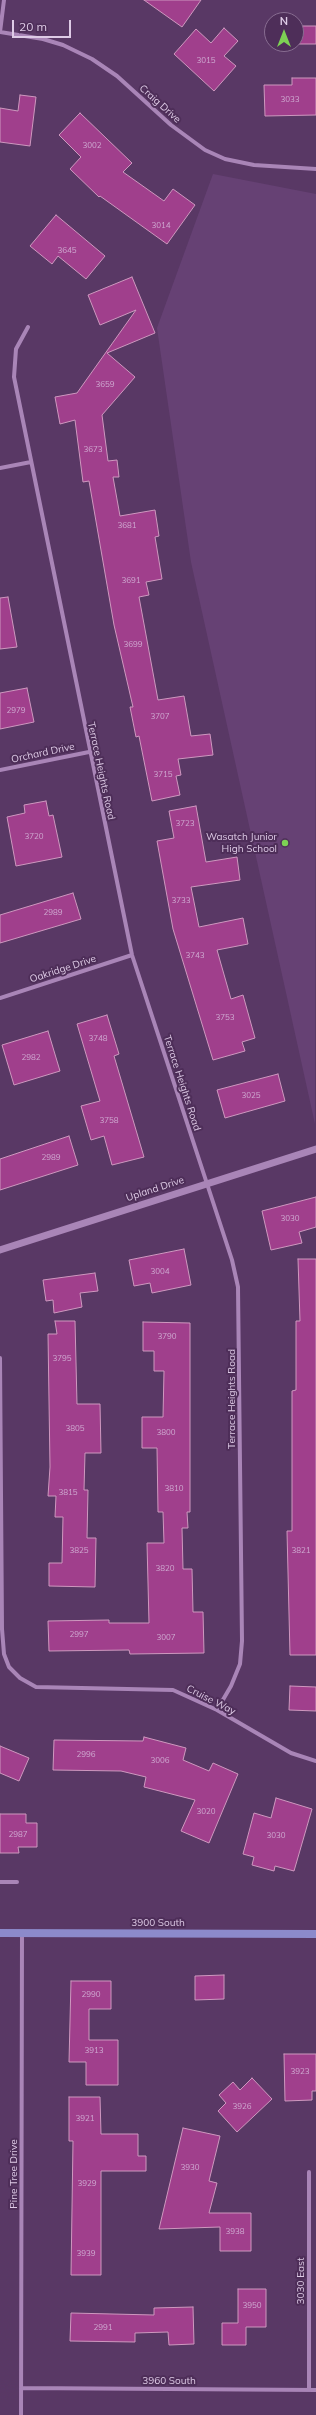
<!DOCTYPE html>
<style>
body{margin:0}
#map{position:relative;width:316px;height:2415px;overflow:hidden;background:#593865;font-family:Mulish,sans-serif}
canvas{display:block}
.north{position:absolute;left:264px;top:12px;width:40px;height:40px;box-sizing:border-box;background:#4e2e59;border:1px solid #886d91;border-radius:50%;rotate:0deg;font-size:11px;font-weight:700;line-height:16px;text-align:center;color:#decbe6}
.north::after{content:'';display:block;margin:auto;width:14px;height:18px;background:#7dd154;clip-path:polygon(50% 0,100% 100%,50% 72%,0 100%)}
.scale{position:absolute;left:12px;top:20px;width:59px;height:18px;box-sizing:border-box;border:2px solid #decbe6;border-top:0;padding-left:5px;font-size:12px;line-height:14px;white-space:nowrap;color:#decbe6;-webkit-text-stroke:3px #4e2e59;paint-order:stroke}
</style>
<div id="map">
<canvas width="316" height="2415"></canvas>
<div class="north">N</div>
<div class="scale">20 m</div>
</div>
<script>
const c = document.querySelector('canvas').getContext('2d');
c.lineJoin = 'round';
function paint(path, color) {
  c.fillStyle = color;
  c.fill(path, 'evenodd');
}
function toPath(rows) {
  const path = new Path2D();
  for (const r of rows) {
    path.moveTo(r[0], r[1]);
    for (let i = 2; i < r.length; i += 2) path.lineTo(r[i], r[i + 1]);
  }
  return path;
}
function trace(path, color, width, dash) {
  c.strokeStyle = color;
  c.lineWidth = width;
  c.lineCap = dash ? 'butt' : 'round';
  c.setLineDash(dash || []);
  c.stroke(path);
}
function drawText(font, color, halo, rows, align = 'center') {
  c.font = font + ' Mulish,sans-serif';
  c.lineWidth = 4;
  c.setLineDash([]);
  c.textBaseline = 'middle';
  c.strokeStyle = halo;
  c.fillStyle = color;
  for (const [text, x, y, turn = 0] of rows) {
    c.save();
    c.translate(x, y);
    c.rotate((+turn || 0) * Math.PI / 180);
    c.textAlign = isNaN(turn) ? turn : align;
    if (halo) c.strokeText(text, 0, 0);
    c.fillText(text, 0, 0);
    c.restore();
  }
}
paint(toPath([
 [213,174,316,194,315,1124,191,562,157,328]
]), '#664174');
const building = toPath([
 [144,0,201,0,182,27,144,0],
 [298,26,316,26,316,44,298,44,298,26],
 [224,28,238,41,224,56,236,66,214,91,174,54,196,29,211,43,224,28],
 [292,78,316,78,316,115,265,116,264,85,292,85,292,78],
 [20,95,36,97,30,146,0,142,0,108,18,111,20,95],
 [80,113,132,163,123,172,164,201,173,189,195,205,167,244,100,196,99,197,70,169,81,157,59,135,80,113],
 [56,215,105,256,86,279,58,256,52,264,30,246,56,215],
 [132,277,155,333,107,353,135,377,102,415,108,461,117,460,119,477,113,477,120,516,155,510,159,536,155,537,162,579,146,582,149,595,139,597,158,700,184,696,191,736,210,734,213,755,178,759,181,775,176,776,180,795,152,801,139,736,136,737,130,707,133,707,114,625,89,481,83,482,75,420,60,424,55,397,77,393,136,310,100,325,88,295,132,277],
 [8,597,17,647,0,649,0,598,8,597],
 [27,688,34,722,0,729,0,693,27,688],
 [46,801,49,816,53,815,62,857,16,866,7,817,25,813,24,805,46,801],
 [196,806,206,862,237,857,240,880,191,887,199,927,243,918,248,944,217,950,231,999,243,995,255,1038,242,1042,245,1051,213,1060,173,929,157,841,174,838,169,811,196,806],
 [73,893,81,919,0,943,0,915,73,893],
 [107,1015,119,1054,114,1056,144,1157,112,1165,104,1136,91,1140,81,1106,100,1101,77,1024,107,1015],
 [48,1031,60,1071,14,1085,2,1045,48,1031],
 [278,1074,285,1101,225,1118,217,1090,278,1074],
 [69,1136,78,1165,0,1190,0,1159,69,1136],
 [316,1197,316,1227,299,1232,302,1243,271,1250,262,1211,316,1197],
 [184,1249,191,1285,152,1293,150,1283,134,1286,129,1260,184,1249],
 [298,1259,316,1259,316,1655,290,1655,287,1531,292,1531,292,1391,296,1390,296,1321,300,1321,298,1259],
 [95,1273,98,1291,80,1293,82,1307,54,1313,53,1300,46,1301,43,1280,95,1273],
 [55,1321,75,1321,77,1404,100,1404,101,1453,85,1453,84,1490,88,1490,87,1538,96,1538,95,1587,49,1586,49,1563,62,1563,63,1517,55,1517,56,1496,48,1496,50,1467,48,1334,57,1334,55,1321],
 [143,1322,190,1323,190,1512,187,1512,188,1528,182,1528,183,1569,192,1569,193,1612,203,1612,204,1653,130,1654,129,1650,49,1651,48,1621,109,1620,109,1623,149,1623,147,1543,164,1543,163,1512,158,1512,157,1448,142,1448,142,1417,163,1417,164,1371,154,1371,154,1351,143,1351,143,1322],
 [290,1686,316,1687,316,1711,289,1710,290,1686],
 [144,1737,186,1748,183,1760,209,1771,213,1763,238,1774,209,1843,181,1831,195,1800,144,1787,146,1777,121,1771,53,1770,54,1740,143,1741,144,1737],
 [0,1746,29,1758,19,1781,0,1773,0,1746],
 [276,1798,312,1809,294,1871,275,1866,274,1871,252,1865,254,1857,243,1854,254,1813,271,1818,276,1798],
 [0,1814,26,1814,26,1823,37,1823,37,1847,18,1847,19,1853,0,1853,0,1814],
 [224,1975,224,1999,195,2000,195,1976,224,1975],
 [71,1981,111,1981,111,2009,89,2009,89,2040,118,2040,118,2085,86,2085,86,2062,69,2062,71,1981],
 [284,2054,316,2054,316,2091,312,2091,312,2100,285,2101,284,2054],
 [252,2078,272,2099,237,2132,218,2111,226,2103,219,2095,233,2082,240,2090,252,2078],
 [69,2097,100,2097,101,2134,138,2134,138,2156,146,2156,146,2171,101,2171,101,2275,71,2275,73,2141,69,2141,69,2097],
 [183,2128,220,2136,209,2181,217,2183,209,2213,251,2213,251,2251,220,2251,220,2227,159,2229,183,2128],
 [238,2289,266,2289,266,2327,246,2327,246,2345,222,2345,222,2323,238,2323,238,2289],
 [193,2307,194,2344,169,2345,168,2332,135,2333,135,2342,70,2341,71,2313,154,2315,154,2308,193,2307]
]);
paint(building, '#a03f8c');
trace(building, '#ce98bf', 1);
trace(toPath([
 [0,32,43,39,63,45,92,59,117,76,171,125,205,150,225,159,254,165,316,169],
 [0,32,4,0],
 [28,327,16,349,14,377,132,955,232,1260,238,1287,242,1641,240,1664,231,1686,217,1710],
 [0,468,31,462],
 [0,770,89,752],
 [0,998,132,955],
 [0,1358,2,1629,4,1654,9,1667,20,1678,36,1687,173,1690,217,1710,291,1753,316,1761],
 [0,1882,17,1882],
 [309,2172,309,2390],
 [21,2388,316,2390],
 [21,2415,22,1933]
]), '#a985b7', 4);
trace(toPath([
 [0,1250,316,1149]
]), '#a985b7', 7);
trace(toPath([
 [0,1933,316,1934]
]), '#8c8acb', 8);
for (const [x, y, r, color] of [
 [285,843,4,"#7dd154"]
]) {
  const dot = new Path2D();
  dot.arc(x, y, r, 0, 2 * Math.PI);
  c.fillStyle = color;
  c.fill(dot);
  trace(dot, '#4e2e59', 1.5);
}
drawText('8px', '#cea8d0', null, [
 ["3015",206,61],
 ["3033",290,100],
 ["3002",92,146],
 ["3014",161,226],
 ["3645",67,251],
 ["3659",105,385],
 ["3673",93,450],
 ["3681",127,526],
 ["3691",131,581],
 ["3699",133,645],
 ["2979",16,711],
 ["3707",160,717],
 ["3715",163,775],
 ["3723",185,824],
 ["3720",34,837],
 ["3733",181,901],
 ["2989",53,913],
 ["3743",195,956],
 ["3753",225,1018],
 ["3748",98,1039],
 ["2982",31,1058],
 ["3025",251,1096],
 ["3758",109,1121],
 ["2989",51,1158],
 ["3030",290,1219],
 ["3004",160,1272],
 ["3790",167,1337],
 ["3795",62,1359],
 ["3805",75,1429],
 ["3800",166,1433],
 ["3810",174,1489],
 ["3815",68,1493],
 ["3825",79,1551],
 ["3821",301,1551],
 ["3820",165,1569],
 ["2997",79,1635],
 ["3007",166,1638],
 ["2996",86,1755],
 ["3006",160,1761],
 ["3020",206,1812],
 ["2987",18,1835],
 ["3030",276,1836],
 ["2990",91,1995],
 ["3913",94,2051],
 ["3923",300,2072],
 ["3926",242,2107],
 ["3921",85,2119],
 ["3930",190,2168],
 ["3929",87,2184],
 ["3938",235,2232],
 ["3939",86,2254],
 ["3950",252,2306],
 ["2991",103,2328]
]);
drawText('10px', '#decbe6', '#4e2e59', [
 ["Craig Drive",160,104,42],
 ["Orchard Drive",43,753,-12],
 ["Terrace Heights Road",101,771,78],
 ["Oakridge Drive",63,969,-18],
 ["Terrace Heights Road",182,1083,72],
 ["Upland Drive",155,1189,-18],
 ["Terrace Heights Road",232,1399,-90],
 ["Cruise Way",211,1700,27],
 ["3900 South",158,1923],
 ["Pine Tree Drive",14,2174,-90],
 ["3030 East",301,2281,-90],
 ["3960 South",169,2381]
]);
drawText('10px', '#decbe6', '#4e2e59', [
 ["Wasatch Junior",277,837],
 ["High School",277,849]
], 'right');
</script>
